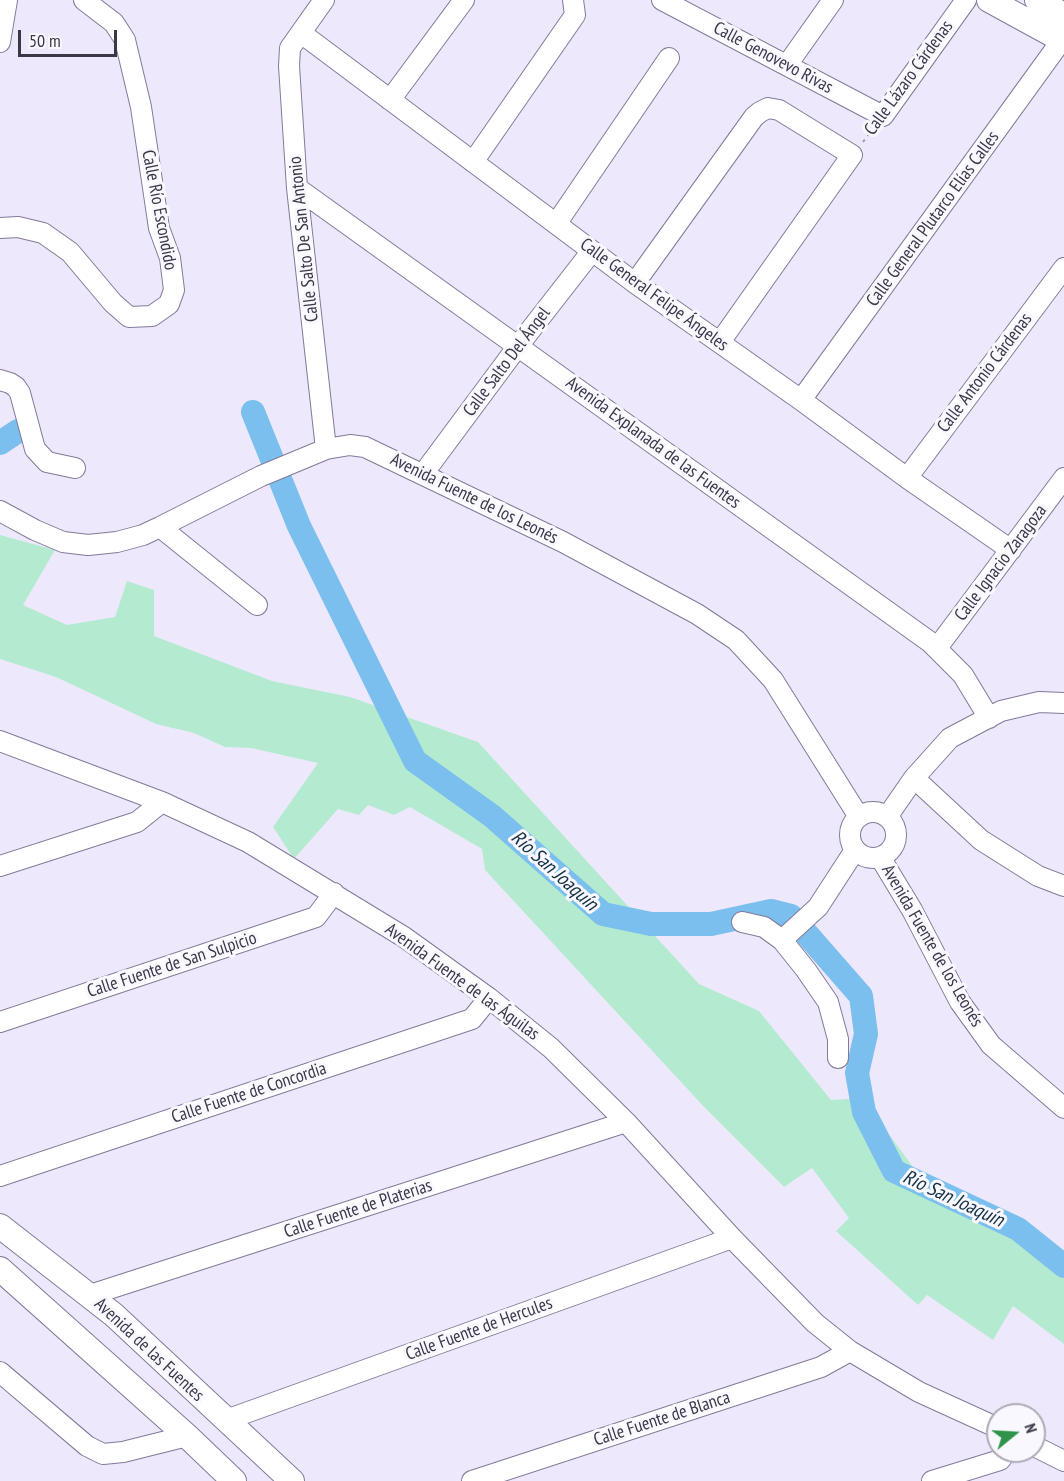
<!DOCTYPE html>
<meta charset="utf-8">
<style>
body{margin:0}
#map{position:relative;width:1064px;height:1481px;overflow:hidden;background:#eee8fd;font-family:"PT Sans Narrow",sans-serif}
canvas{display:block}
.north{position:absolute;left:986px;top:1403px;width:60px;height:60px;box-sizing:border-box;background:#faf8ff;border:2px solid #aeabb5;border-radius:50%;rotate:72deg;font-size:16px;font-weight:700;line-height:24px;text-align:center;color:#3b3745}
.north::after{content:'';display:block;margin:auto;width:21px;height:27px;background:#2f9449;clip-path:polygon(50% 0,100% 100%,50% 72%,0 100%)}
.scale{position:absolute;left:18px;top:30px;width:99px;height:27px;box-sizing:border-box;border:3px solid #3b3745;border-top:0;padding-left:8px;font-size:18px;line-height:21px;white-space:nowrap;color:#3b3745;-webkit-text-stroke:4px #faf8ff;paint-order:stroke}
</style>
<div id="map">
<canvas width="1064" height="1481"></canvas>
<div class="north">N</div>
<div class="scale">50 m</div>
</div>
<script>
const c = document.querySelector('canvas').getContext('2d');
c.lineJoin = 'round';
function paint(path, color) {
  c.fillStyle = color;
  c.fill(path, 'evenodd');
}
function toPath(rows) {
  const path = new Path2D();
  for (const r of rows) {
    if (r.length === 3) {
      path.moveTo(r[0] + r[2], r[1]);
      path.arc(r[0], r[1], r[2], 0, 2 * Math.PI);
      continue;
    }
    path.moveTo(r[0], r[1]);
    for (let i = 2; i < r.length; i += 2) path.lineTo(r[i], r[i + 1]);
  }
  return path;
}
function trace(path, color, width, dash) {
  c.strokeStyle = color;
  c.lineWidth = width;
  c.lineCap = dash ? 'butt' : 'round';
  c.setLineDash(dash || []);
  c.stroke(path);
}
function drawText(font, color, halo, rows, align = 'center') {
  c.font = font + ' "PT Sans Narrow",sans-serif';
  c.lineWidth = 6;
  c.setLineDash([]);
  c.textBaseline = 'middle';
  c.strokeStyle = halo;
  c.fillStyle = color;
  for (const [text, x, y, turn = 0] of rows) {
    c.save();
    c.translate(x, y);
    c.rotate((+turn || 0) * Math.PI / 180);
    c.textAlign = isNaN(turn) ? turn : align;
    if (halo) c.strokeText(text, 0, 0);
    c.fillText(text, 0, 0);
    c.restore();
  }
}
paint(toPath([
 [0,535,55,550,23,605,67,625,115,617,127,581,154,590,154,636,272,681,350,697,478,742,699,984,759,1011,831,1100,862,1098,925,1183,1021,1227,1064,1264,1064,1344,1013,1306,993,1340,927,1295,918,1305,836,1231,849,1218,812,1168,784,1187,706,1109,485,870,482,849,410,807,394,815,368,805,359,815,338,809,294,859,273,827,318,763,251,748,225,747,194,733,156,724,56,677,0,659]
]), '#b4ebd0');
trace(toPath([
 [253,412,299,526,415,761,492,816,603,914,651,924,711,924,771,911,791,916,861,996,866,1034,857,1073,864,1112,894,1171,1018,1229,1064,1266],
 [0,443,18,431]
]), '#7abfed', 24);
const minor = toPath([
 [324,0,290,48,289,66,297,188,326,449],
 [662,0,883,116,966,0],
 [301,33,635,283,801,400,907,478,1011,550],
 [0,42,7,0],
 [787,65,833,0],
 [390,100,464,0],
 [473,162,575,15,573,0],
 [297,188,930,642,963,675,989,718],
 [556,224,669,58],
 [0,228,18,227,43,233,70,252,113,303,129,317,152,316,169,304,174,290,170,258,159,228,141,107,125,40,114,23,84,0],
 [642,273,754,117,760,112,768,108,779,110,852,155,720,342],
 [0,380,10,383,16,387,20,393,35,449,47,462,75,468],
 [801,400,1064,37],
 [423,474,518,346,592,251],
 [907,478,1064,268],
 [0,511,35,530,63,542,88,545,117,542,143,535,160,527,261,476,326,449,350,445,365,447,563,542,697,614,736,640,773,680,859,817],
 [160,527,257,605],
 [937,648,1064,478],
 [0,741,162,802,248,842,404,937,489,998,551,1048,626,1122,732,1238,815,1323,850,1351,919,1392,998,1428],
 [914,778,981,840,1038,876,1064,886],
 [873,835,23],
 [887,817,914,778,950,738,1001,711,1039,702,1064,703],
 [880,857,912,910,960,1002,991,1045,1064,1108],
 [0,866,137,822,162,802],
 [742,922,764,927,782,940,806,970,828,1002,838,1039,838,1058],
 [782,940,818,907,855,850],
 [0,1022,316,917,334,893],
 [0,1176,472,1019,489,998],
 [90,1295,626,1122],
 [0,1372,87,1446,103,1454,123,1452,187,1436],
 [226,1420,732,1238],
 [1034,1446,1064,1461],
 [472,1481,821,1367,850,1351],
 [932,1481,1000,1460,1007,1451]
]);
const major = toPath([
 [989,0,1064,41],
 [1037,0,1064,15],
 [0,1226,114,1315,292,1481],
 [0,1269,187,1436,234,1481]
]);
trace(minor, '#837999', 22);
trace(major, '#837999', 26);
trace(toPath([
 [863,142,872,130]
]), '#9e99ab', 2, [3, 4.5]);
trace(minor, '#fff', 20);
trace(major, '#fff', 24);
drawText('18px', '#3b3745', '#faf8ff', [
 ["Calle Genovevo Rivas",773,58,28],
 ["Calle Lázaro Cárdenas",909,78,-54],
 ["Calle Río Escondido",159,210,79],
 ["Calle General Plutarco Elías Calles",933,219,-54],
 ["Calle Salto De San Antonio",304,239,-96],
 ["Calle General Felipe Ángeles",654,295,36],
 ["Calle Salto Del Ángel",507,362,-53],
 ["Calle Antonio Cárdenas",985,373,-53],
 ["Avenida Explanada de las Fuentes",653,443,36],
 ["Avenida Fuente de los Leonés",474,499,26],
 ["Calle Ignacio Zaragoza",1001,563,-53],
 ["Avenida Fuente de los Leonés",932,946,60],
 ["Calle Fuente de San Sulpicio",172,965,-18],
 ["Avenida Fuente de las Águilas",462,982,36],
 ["Calle Fuente de Concordia",249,1093,-18],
 ["Calle Fuente de Platerias",358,1209,-18],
 ["Calle Fuente de Hercules",479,1329,-20],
 ["Avenida de las Fuentes",149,1350,43],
 ["Calle Fuente de Blanca",662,1419,-18]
]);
drawText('italic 20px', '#123144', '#faf8ff', [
 ["Río San Joaquín",554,871,42],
 ["Río San Joaquín",953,1199,25]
]);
</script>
